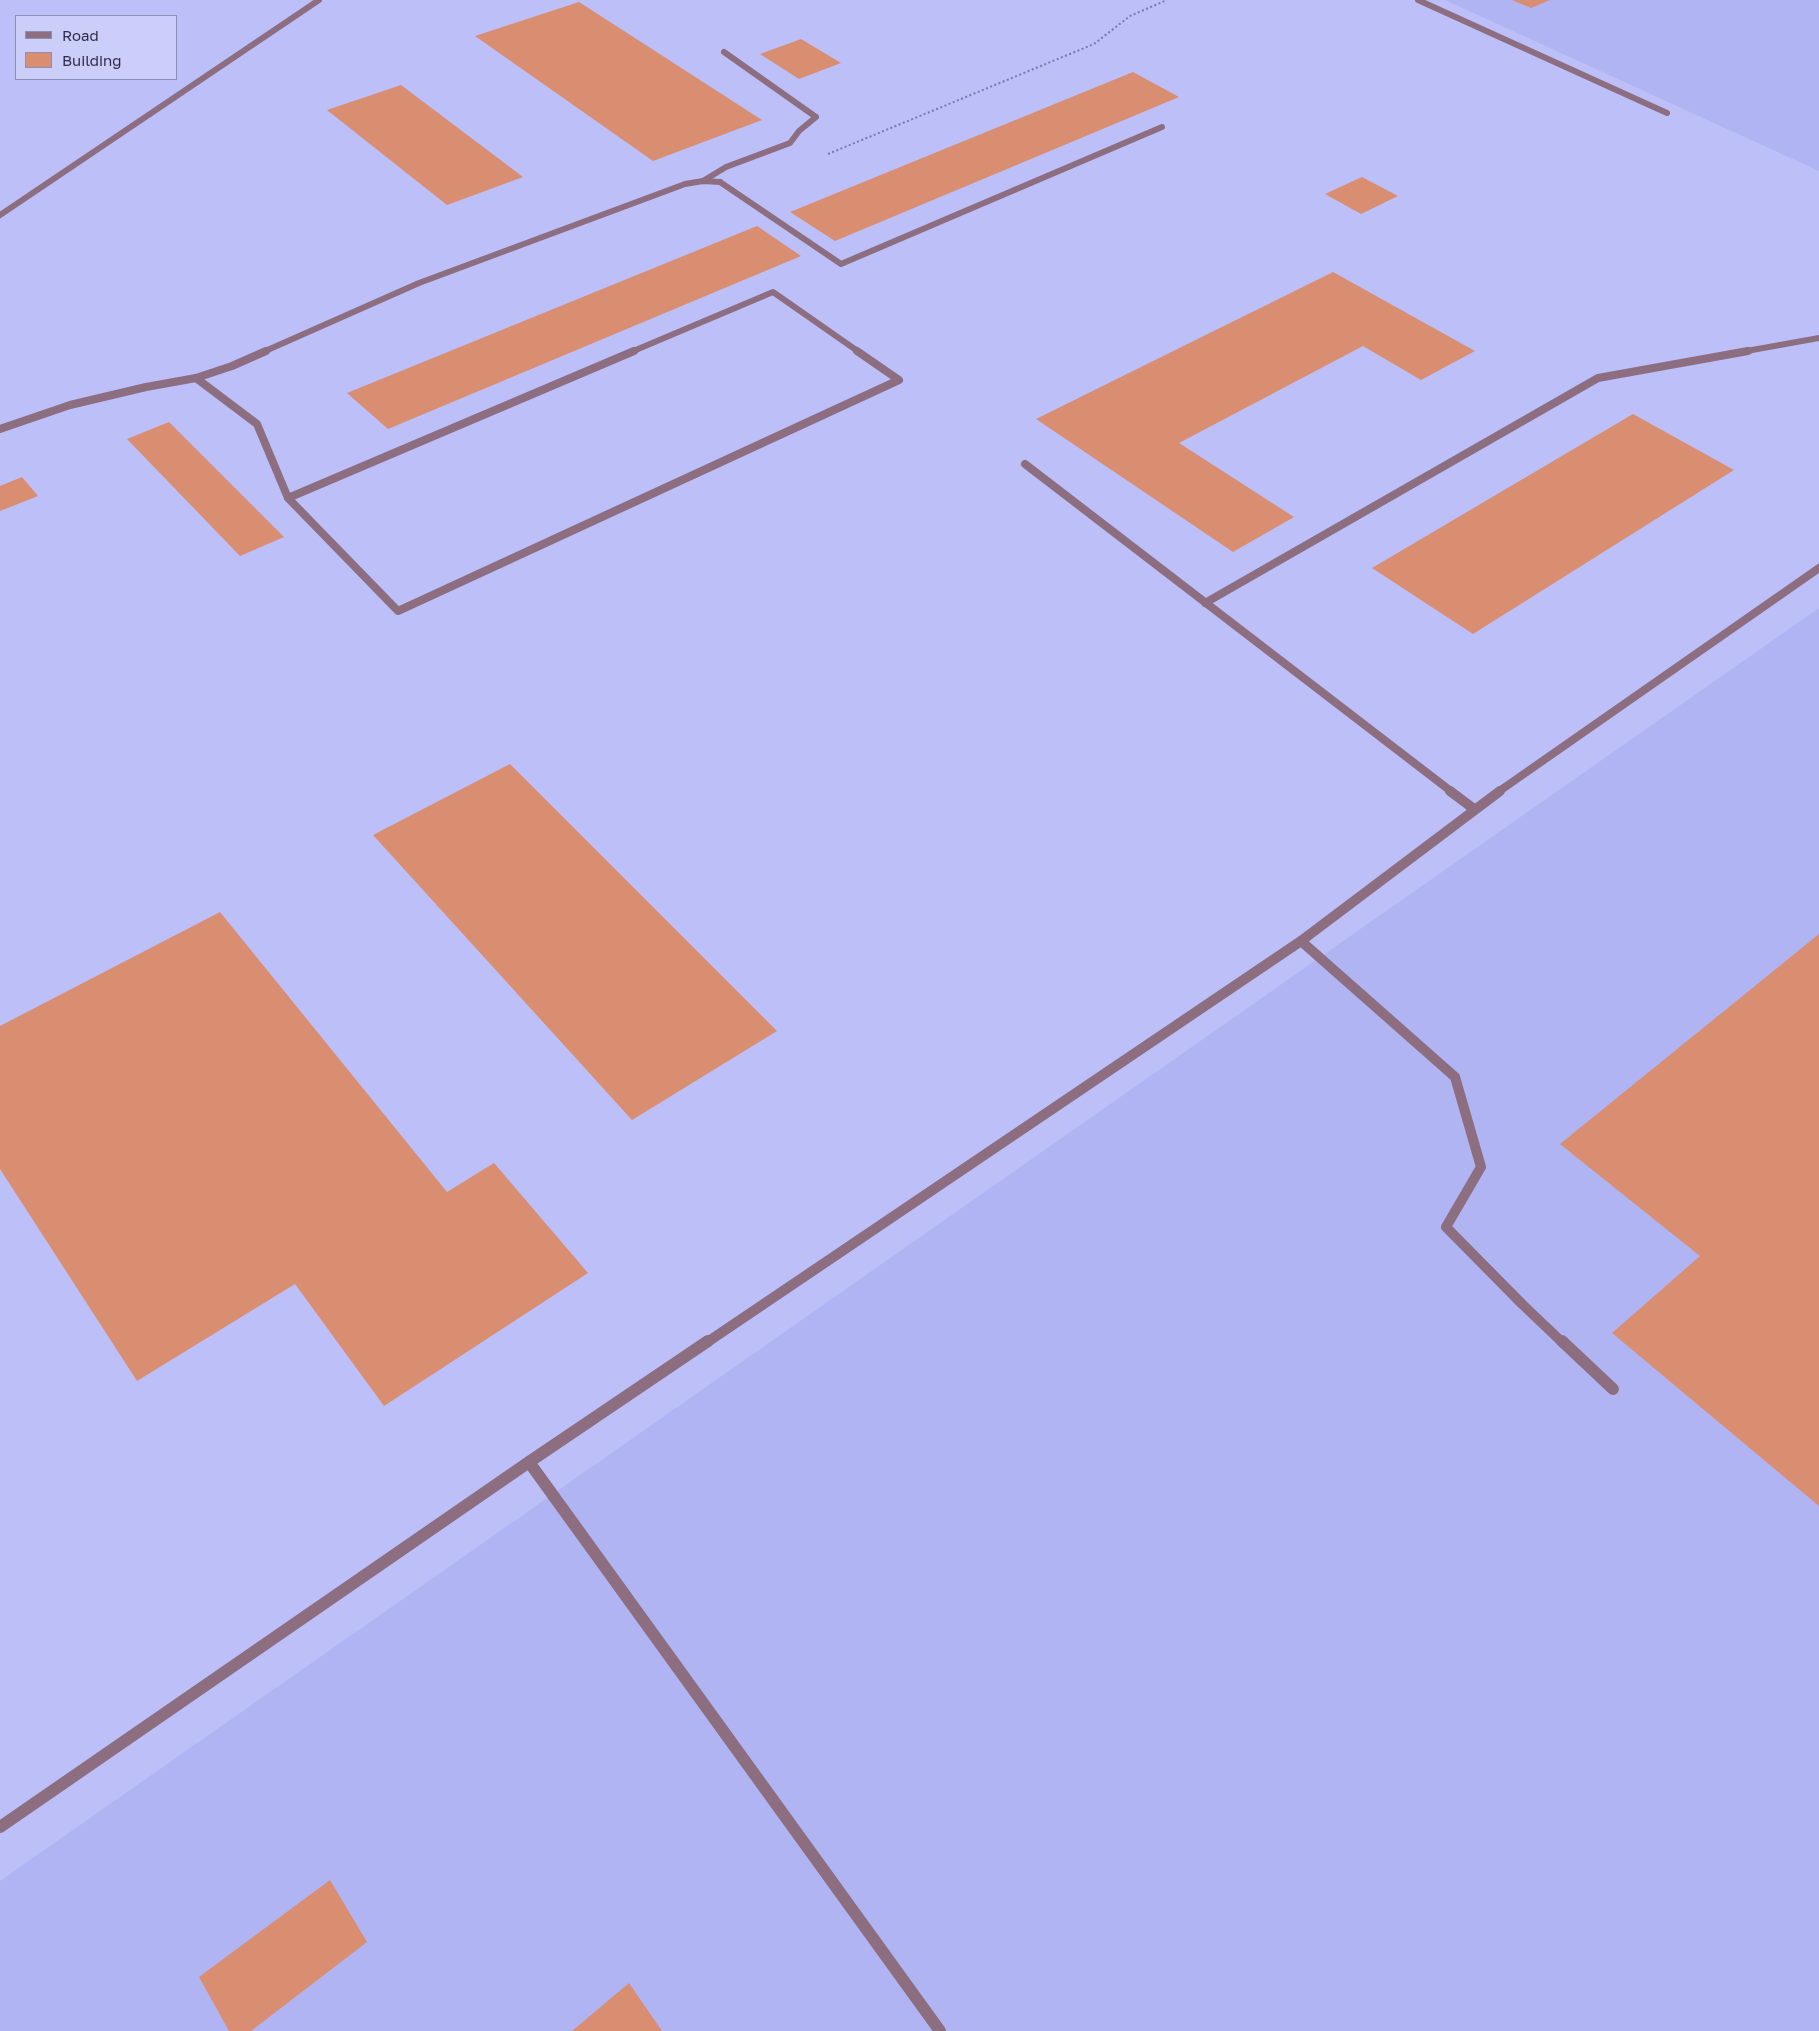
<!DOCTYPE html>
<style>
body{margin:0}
#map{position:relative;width:1819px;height:2031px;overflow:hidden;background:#bcbff8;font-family:"Golos Text",sans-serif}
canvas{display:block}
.legend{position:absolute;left:15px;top:15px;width:162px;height:65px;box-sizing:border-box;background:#cacef9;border:1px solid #8c8eb3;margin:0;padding:6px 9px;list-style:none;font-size:15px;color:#2e2e4b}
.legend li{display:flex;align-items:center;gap:10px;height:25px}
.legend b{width:25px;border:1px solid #8c8eb3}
</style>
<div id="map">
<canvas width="1819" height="2031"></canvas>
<ul class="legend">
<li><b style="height:6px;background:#8c6e80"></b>Road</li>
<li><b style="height:14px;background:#d98e72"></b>Building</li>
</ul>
</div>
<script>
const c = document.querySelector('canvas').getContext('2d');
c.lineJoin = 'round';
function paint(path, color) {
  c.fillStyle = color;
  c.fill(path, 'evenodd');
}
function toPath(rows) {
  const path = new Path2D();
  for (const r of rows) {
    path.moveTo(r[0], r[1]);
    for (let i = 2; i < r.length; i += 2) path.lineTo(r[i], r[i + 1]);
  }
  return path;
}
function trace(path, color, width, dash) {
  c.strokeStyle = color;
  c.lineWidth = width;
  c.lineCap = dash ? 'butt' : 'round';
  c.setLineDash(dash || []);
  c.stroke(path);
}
paint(toPath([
 [1445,0,1819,0,1819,171],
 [1819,608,1819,2031,0,2031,0,1881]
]), '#b1b4f3');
paint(toPath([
 [1512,0,1550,0,1531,8],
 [579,2,762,120,653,161,475,36],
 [801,39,841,63,799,79,760,54],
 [1133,72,1179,97,835,241,790,212],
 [401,85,523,177,447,205,327,110],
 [1362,177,1398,196,1361,214,1325,194],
 [757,226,801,256,388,429,347,393],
 [1333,272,1475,351,1421,380,1363,346,1179,443,1294,517,1233,552,1036,419],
 [1633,414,1734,470,1473,634,1372,568],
 [169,422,284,537,240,556,127,439],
 [22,477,38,496,0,511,0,486],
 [510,764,777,1031,632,1120,373,835],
 [220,912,447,1192,494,1163,588,1273,384,1406,295,1284,137,1381,0,1169,0,1026],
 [1819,934,1819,1506,1612,1333,1700,1256,1560,1144],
 [330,1880,367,1942,251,2031,229,2031,199,1977],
 [629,1983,662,2031,572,2031]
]), '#d98e72');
trace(toPath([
 [828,154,1094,44,1130,16,1167,0]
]), '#797ba7', 2, [2, 2.5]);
trace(toPath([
 [1418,0,1667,113],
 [703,181,726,167,790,143,799,131,816,117,724,52],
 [720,182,841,264,1162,127],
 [0,215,319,0],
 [631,352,773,292,859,352],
 [1741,352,1819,338]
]), '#8c6e80', 6);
trace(toPath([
 [196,378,257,424,288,498],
 [1025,464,1452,792],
 [288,498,398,611,899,380,857,351],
 [288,498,634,351],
 [1205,603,1598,378,1748,351]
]), '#8c6e80', 8);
trace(toPath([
 [1450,791,1474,809],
 [1301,941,1455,1077,1481,1167,1446,1227,1522,1304,1563,1343]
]), '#8c6e80', 10);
trace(toPath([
 [1562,1341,1613,1389],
 [529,1462,940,2031]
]), '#8c6e80', 12);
trace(toPath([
 [263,352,419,283,685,184,703,181,720,182]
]), '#8c6e80', 6);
trace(toPath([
 [0,429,70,405,146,387,196,378,232,366,266,351],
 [1498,792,1819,568]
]), '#8c6e80', 8);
trace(toPath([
 [706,1343,1301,941,1500,791]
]), '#8c6e80', 10);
trace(toPath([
 [0,1827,529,1462,708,1341]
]), '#8c6e80', 12);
</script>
